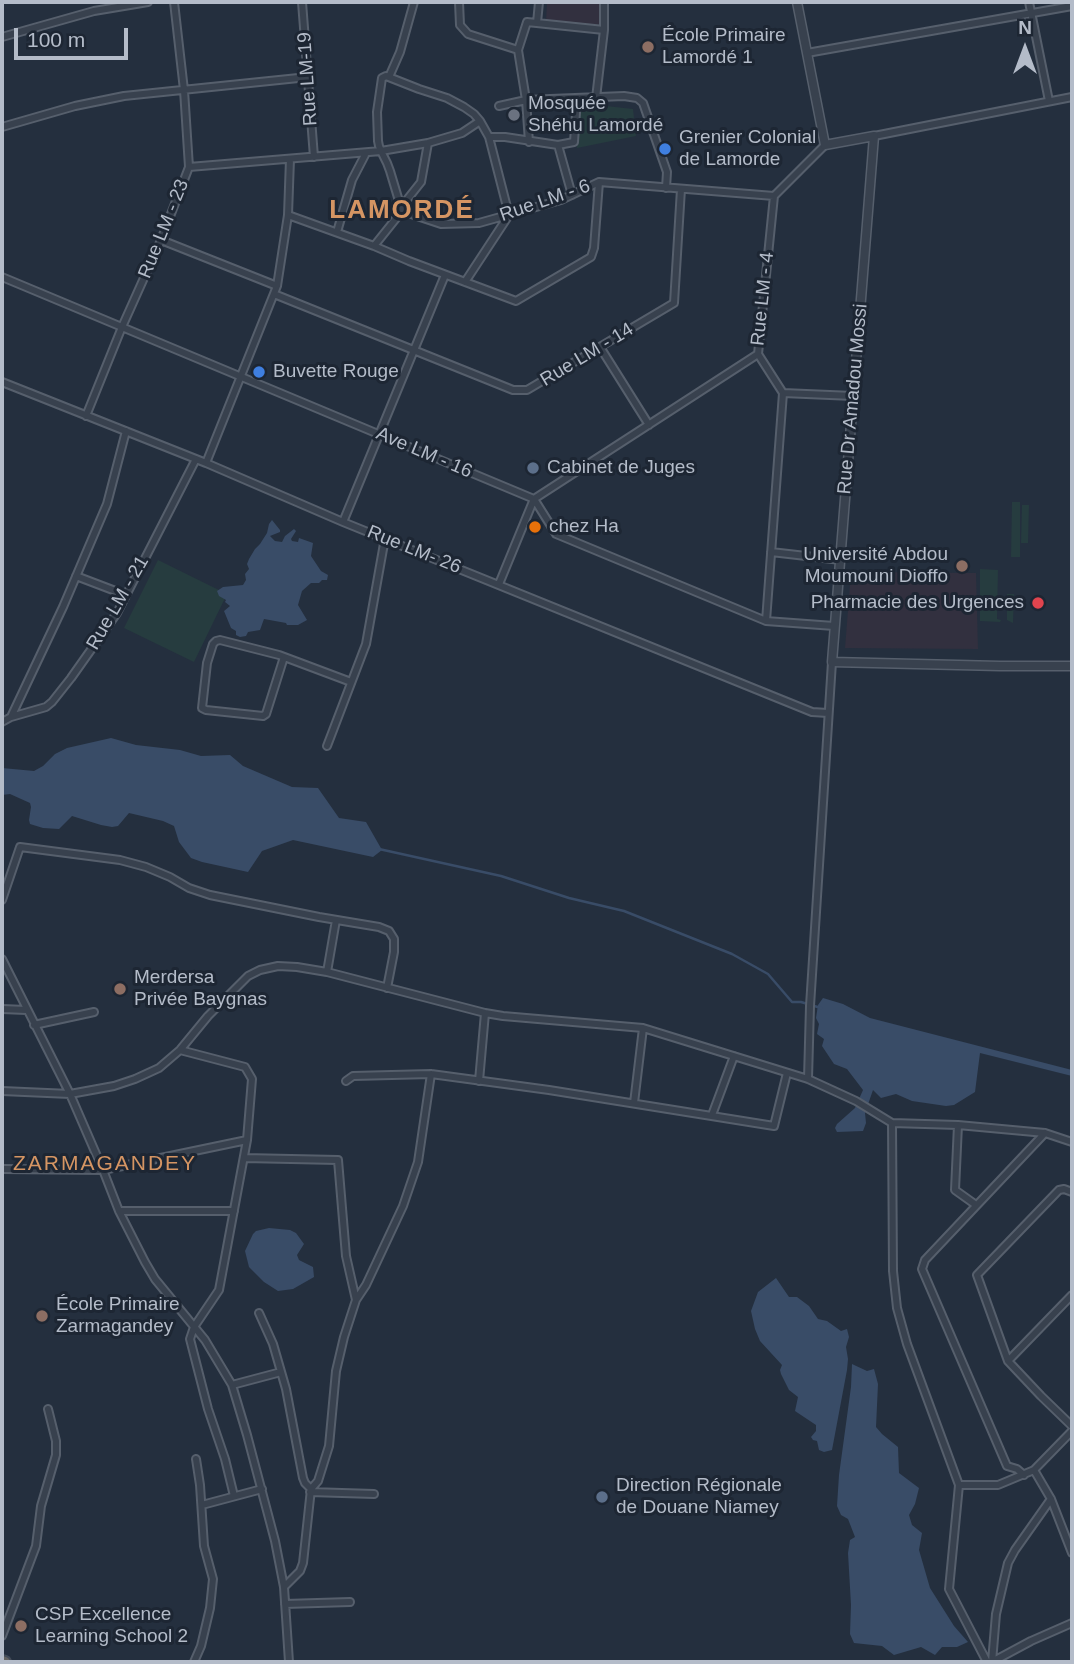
<!DOCTYPE html>
<meta charset="utf-8">
<style>
body{margin:0}
#map{position:relative;width:1074px;height:1664px;overflow:hidden;background:#242f3e;font-family:Arial,sans-serif}
canvas{display:block}
.frame{position:absolute;inset:0;border:4px solid #b4bcc9;pointer-events:none}
.north{position:absolute;left:990px;top:14px;width:70px;height:70px;-webkit-text-stroke:5px #1d2633;paint-order:stroke;rotate:0deg;font-size:19px;font-weight:700;line-height:28px;text-align:center;color:#b4bcc9}
.north::after{content:'';display:block;margin:auto;width:24px;height:32px;background:#b4bcc9;clip-path:polygon(50% 0,100% 100%,50% 72%,0 100%)}
.scale{position:absolute;left:14px;top:28px;width:114px;height:32px;box-sizing:border-box;border:4px solid #b4bcc9;border-top:0;padding-left:9px;font-size:21px;line-height:24px;white-space:nowrap;color:#b4bcc9;-webkit-text-stroke:5px #1d2633;paint-order:stroke}
</style>
<div id="map">
<canvas width="1074" height="1664"></canvas>
<div class="frame"></div>
<div class="north">N</div>
<div class="scale">100 m</div>
</div>
<script>
const c = document.querySelector('canvas').getContext('2d');
c.lineJoin = 'round';
function paint(path, color) {
  c.fillStyle = color;
  c.fill(path, 'evenodd');
}
function toPath(rows) {
  const path = new Path2D();
  for (const r of rows) {
    path.moveTo(r[0], r[1]);
    for (let i = 2; i < r.length; i += 2) path.lineTo(r[i], r[i + 1]);
  }
  return path;
}
function trace(path, color, width, dash) {
  c.strokeStyle = color;
  c.lineWidth = width;
  c.lineCap = dash ? 'butt' : 'round';
  c.setLineDash(dash || []);
  c.stroke(path);
}
function drawText(font, color, halo, rows, align = 'center') {
  c.font = font + ' Arial,sans-serif';
  c.lineWidth = 6;
  c.setLineDash([]);
  c.textBaseline = 'middle';
  c.strokeStyle = halo;
  c.fillStyle = color;
  for (const [text, x, y, turn = 0] of rows) {
    c.save();
    c.translate(x, y);
    c.rotate((+turn || 0) * Math.PI / 180);
    c.textAlign = isNaN(turn) ? turn : align;
    if (halo) c.strokeText(text, 0, 0);
    c.fillText(text, 0, 0);
    c.restore();
  }
}
paint(toPath([
 [547,2,601,2,601,25,546,22],
 [851,572,976,573,978,649,845,648]
]), '#32303f');
paint(toPath([
 [579,103,633,109,636,136,577,148],
 [1012,502,1020,502,1020,557,1011,557],
 [1022,505,1029,505,1028,543,1021,543],
 [158,560,227,594,194,662,124,628],
 [980,569,998,570,997,619,1001,620,1000,622,980,621],
 [1007,594,1014,594,1013,623,1007,620]
]), '#263c3f');
paint(toPath([
 [272,520,280,530,280,532,270,536,275,541,282,542,285,536,294,529,296,531,291,539,292,541,298,542,299,538,313,543,311,556,321,571,328,575,327,580,322,580,319,583,311,583,302,591,298,605,307,620,298,625,287,625,286,623,264,619,260,630,248,632,246,636,240,637,236,635,236,631,231,628,224,611,230,606,225,602,226,600,219,596,217,591,223,587,243,585,246,580,245,574,249,569,247,564,249,559,255,549,260,544,267,533,269,524],
 [111,738,136,745,180,750,201,756,230,755,243,766,292,787,318,788,339,818,366,822,382,850,373,857,293,840,262,851,248,872,202,862,191,858,179,842,174,826,163,821,129,813,118,826,112,827,101,825,72,816,59,829,43,828,30,824,29,820,31,807,30,803,10,794,2,795,2,768,34,771,43,766,55,754,67,748],
 [823,998,843,1004,870,1018,1072,1070,1072,1076,980,1053,975,1092,954,1105,946,1106,912,1101,896,1094,881,1098,873,1090,865,1113,866,1123,863,1131,837,1132,835,1128,837,1124,855,1108,863,1090,847,1069,834,1064,822,1046,824,1039,817,1034,819,1024,816,1018,818,1005],
 [269,1228,290,1230,296,1233,304,1244,297,1255,299,1260,313,1267,314,1277,293,1289,278,1291,264,1282,249,1267,245,1251,253,1234,256,1231],
 [776,1278,789,1297,797,1297,809,1306,818,1319,827,1321,841,1331,847,1329,849,1337,846,1347,848,1359,847,1370,832,1450,824,1452,819,1450,817,1441,813,1440,811,1437,816,1431,816,1425,795,1411,798,1397,789,1390,781,1374,780,1370,782,1365,760,1341,755,1329,751,1311,758,1292],
 [852,1364,867,1371,874,1369,878,1384,876,1427,882,1434,898,1447,899,1473,919,1488,915,1504,909,1515,912,1525,922,1533,919,1550,930,1588,954,1626,968,1642,957,1647,942,1647,935,1655,921,1647,894,1655,882,1646,854,1643,850,1634,851,1605,848,1553,850,1540,855,1537,848,1519,841,1515,837,1506,839,1475,851,1387]
]), '#394c67');
trace(toPath([
 [379,849,501,876,569,898,624,911,732,954,768,974,792,1002,801,1002,821,1008]
]), '#394c67', 2.5);
const minor = toPath([
 [302,2,314,157],
 [459,2,460,25,468,34,518,50],
 [1029,2,1049,101],
 [537,23,539,2],
 [2,37,94,11,148,2],
 [807,53,1072,6],
 [389,77,400,52,414,2],
 [596,98,604,30,604,2],
 [499,106,526,100,624,96,637,98,643,103,667,172,666,188],
 [2,127,75,106,124,96,308,77],
 [874,136,1072,97],
 [489,137,505,137,558,145,574,142,577,98],
 [529,142,526,100,518,50,527,22,604,30],
 [558,145,572,195],
 [189,167,381,151,428,143,462,133,480,121,474,114,464,107,447,98,419,89,386,76,382,78,377,112,378,141,379,146,381,151,387,163,390,171,402,211],
 [402,206,421,182,428,143],
 [402,211,441,224,479,223,561,200,599,182,774,196],
 [288,215,374,246,409,261,516,301,591,257,594,248,599,182],
 [337,232,352,180,366,153],
 [161,240,277,286],
 [374,246,402,211],
 [2,277,534,499,556,534,766,621,834,626],
 [465,282,509,215,489,137,480,121],
 [274,294,513,390,527,390,674,303,681,189],
 [600,347,649,425],
 [758,354,783,393,766,621],
 [2,382,206,463,343,522,812,712,828,713],
 [783,393,853,396],
 [86,416,122,327,161,240,189,167,184,90,174,2],
 [206,463,277,286,288,215,290,159],
 [534,499,758,354,774,196,825,145],
 [343,522,445,275],
 [771,552,841,560],
 [76,576,126,595],
 [499,584,534,499],
 [284,657,266,714,263,716,206,710,202,708,207,663,213,644,216,641,220,640,279,655,351,682],
 [11,717,63,607,107,504,126,431],
 [2,722,11,717,46,707,52,702,71,678,117,613,196,459],
 [327,746,366,644,385,538],
 [2,900,20,847,120,860,146,867,170,877,189,888,210,895,319,917,379,927,389,931,394,939,394,952,387,988],
 [2,959,70,1094,103,1170,119,1211,145,1262,155,1279,205,1340,232,1385,247,1435,275,1541,284,1587,289,1662],
 [327,972,336,920],
 [2,1009,26,1010],
 [34,1025,94,1012],
 [180,1050,245,1067,252,1079,247,1140,219,1290,194,1327,190,1339,208,1409,225,1459,234,1496],
 [808,1079,810,1006,832,662],
 [346,1081,353,1076,431,1074,549,1090,774,1126,787,1073],
 [479,1081,485,1013],
 [2,1091,70,1094,114,1086,135,1079,159,1068,180,1050,208,1016,248,976,260,970,278,966,297,967,327,972,485,1013,503,1016,643,1028,808,1079,856,1101,892,1123,958,1125,1045,1133,1072,1142],
 [634,1103,643,1028],
 [712,1115,734,1056],
 [892,1123,893,1271,897,1308,907,1344,959,1485,949,1589,987,1662],
 [958,1125,955,1190,976,1205],
 [244,1158,338,1160,346,1256,356,1300],
 [2,1169,103,1170,247,1140],
 [1072,1192,1064,1189,1059,1190,977,1275,1008,1361,1041,1396,1072,1426],
 [119,1211,234,1211],
 [259,1313,273,1344,286,1389,303,1478,305,1483,311,1489,303,1563,300,1571,284,1587],
 [1008,1361,1072,1295],
 [232,1385,281,1372],
 [1034,1470,1051,1499,1072,1553],
 [1024,1475,1017,1469,1007,1466,922,1269,925,1260,1045,1133],
 [959,1485,998,1485,1034,1470,1072,1431],
 [311,1489,318,1481,329,1446,336,1371,344,1337,356,1300,366,1285,403,1206,418,1162,431,1074],
 [310,1492,374,1494],
 [202,1505,262,1489],
 [285,1604,350,1602],
 [2,1636,36,1546,41,1506,56,1455,56,1441,48,1409],
 [194,1662,201,1646,210,1608,213,1579,204,1546,200,1485,196,1459],
 [992,1662,996,1614,1008,1563,1015,1550,1051,1499],
 [992,1662,1031,1641,1072,1623]
]);
const tertiary = toPath([
 [797,2,825,145,874,136,832,662,1000,666,1072,666]
]);
const trunk = toPath([
 [2,1661,5,1662]
]);
trace(minor, '#565f6c', 10);
trace(tertiary, '#565f6c', 11);
trace(trunk, '#434c59', 14);
trace(minor, '#38414e', 6);
trace(tertiary, '#38414e', 8);
trace(trunk, '#656462', 10);
for (const [x, y, r, color] of [
 [648,47,7,"#8d6e63"],
 [514,115,7,"#6b7280"],
 [665,149,7,"#3f7fe0"],
 [259,372,7,"#3f7fe0"],
 [533,468,7,"#5c6f8a"],
 [535,527,7,"#e8710a"],
 [962,566,7,"#8d6e63"],
 [1038,603,7,"#e0444e"],
 [120,989,7,"#8d6e63"],
 [42,1316,7,"#8d6e63"],
 [602,1497,7,"#5c6f8a"],
 [21,1626,7,"#8d6e63"]
]) {
  const dot = new Path2D();
  dot.arc(x, y, r, 0, 2 * Math.PI);
  c.fillStyle = color;
  c.fill(dot);
  trace(dot, '#1d2633', 2.5);
}
drawText('19px', '#b4bcc9', '#1d2633', [
 ["École Primaire",662,36],
 ["Lamordé 1",662,58],
 ["Mosquée",528,104],
 ["Shéhu Lamordé",528,126],
 ["Grenier Colonial",679,138],
 ["de Lamorde",679,160],
 ["Buvette Rouge",273,372],
 ["Cabinet de Juges",547,468],
 ["chez Ha",549,527],
 ["Université Abdou",948,555,"right"],
 ["Moumouni Dioffo",948,577,"right"],
 ["Pharmacie des Urgences",1024,603,"right"],
 ["Merdersa",134,978],
 ["Privée Baygnas",134,1000],
 ["École Primaire",56,1305],
 ["Zarmagandey",56,1327],
 ["Direction Régionale",616,1486],
 ["de Douane Niamey",616,1508],
 ["CSP Excellence",35,1615],
 ["Learning School 2",35,1637]
], 'left');
drawText('19px', '#b4bcc9', '#1d2633', [
 ["Rue LM-19",308,79,-94],
 ["Rue LM - 6",545,201,-19],
 ["Rue LM - 23",164,229,-68],
 ["Rue LM - 4",763,299,-84],
 ["Rue LM - 14",587,355,-31],
 ["Rue Dr Amadou Mossi",853,399,-85],
 ["Ave LM - 16",424,453,23],
 ["Rue LM- 26",414,550,22],
 ["Rue LM - 21",118,603,-60]
]);
c.letterSpacing = '2px';
drawText('21px', '#d59563', '#1d2633', [
 ["ZARMAGANDEY",105,1164]
]);
c.letterSpacing = '0px';
c.letterSpacing = '2px';
drawText('bold 26px', '#d59563', '#1d2633', [
 ["LAMORDÉ",402,211]
]);
c.letterSpacing = '0px';
</script>
